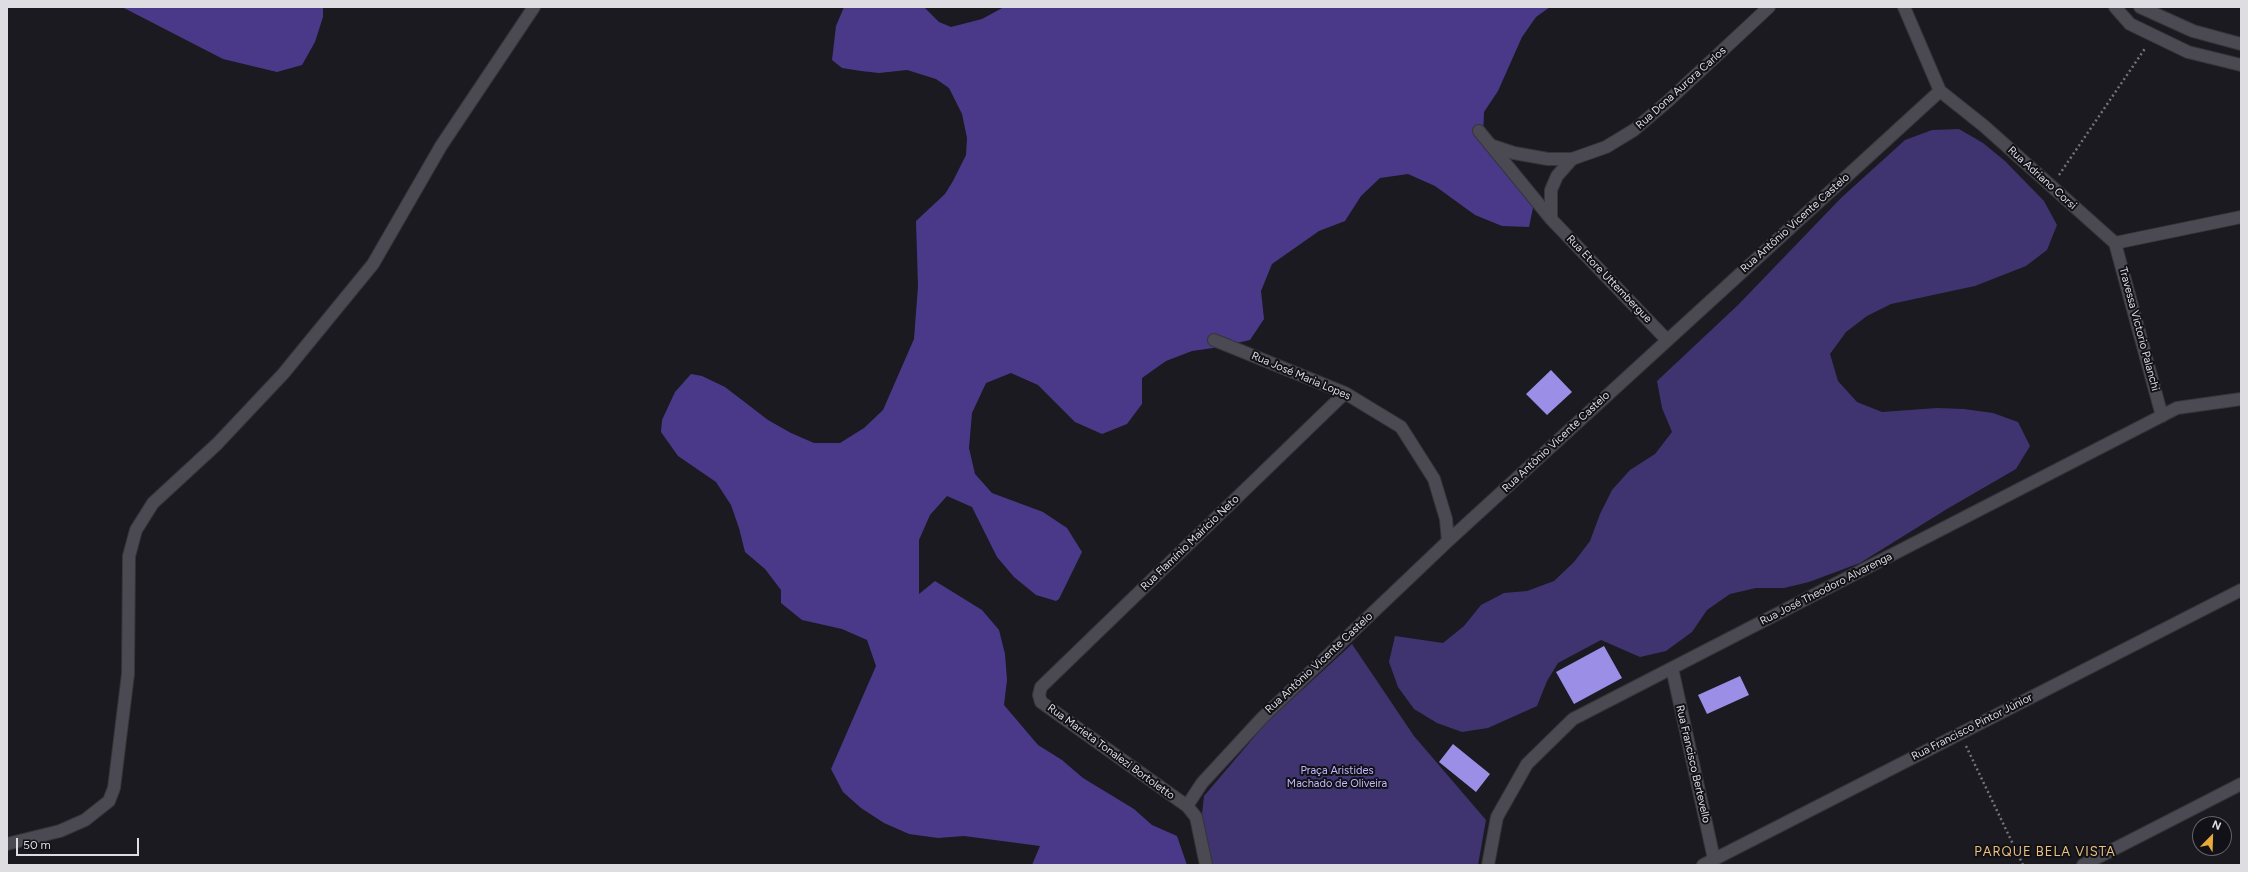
<!DOCTYPE html>
<meta charset="utf-8">
<style>
body{margin:0}
#map{position:relative;width:2248px;height:872px;overflow:hidden;background:#1a1a20;font-family:Figtree,sans-serif}
canvas{display:block}
.frame{position:absolute;inset:0;border:8px solid #dddde2;pointer-events:none}
.north{position:absolute;left:2192px;top:816px;width:40px;height:40px;box-sizing:border-box;background:#111117;border:1px solid #636368;border-radius:50%;rotate:23deg;font-size:11px;font-weight:700;line-height:16px;text-align:center;color:#dddde2}
.north::after{content:'';display:block;margin:auto;width:14px;height:18px;background:#e8ab37;clip-path:polygon(50% 0,100% 100%,50% 72%,0 100%)}
.scale{position:absolute;left:16px;top:838px;width:123px;height:18px;box-sizing:border-box;border:2px solid #dddde2;border-top:0;padding-left:5px;font-size:12px;line-height:14px;white-space:nowrap;color:#dddde2;-webkit-text-stroke:3px #111117;paint-order:stroke}
</style>
<div id="map">
<canvas width="2248" height="872"></canvas>
<div class="frame"></div>
<div class="north">N</div>
<div class="scale">50 m</div>
</div>
<script>
const c = document.querySelector('canvas').getContext('2d');
c.lineJoin = 'round';
function paint(path, color) {
  c.fillStyle = color;
  c.fill(path, 'evenodd');
}
function toPath(rows) {
  const path = new Path2D();
  for (const r of rows) {
    path.moveTo(r[0], r[1]);
    for (let i = 2; i < r.length; i += 2) path.lineTo(r[i], r[i + 1]);
  }
  return path;
}
function trace(path, color, width, dash) {
  c.strokeStyle = color;
  c.lineWidth = width;
  c.lineCap = dash ? 'butt' : 'round';
  c.setLineDash(dash || []);
  c.stroke(path);
}
function drawText(font, color, halo, rows, align = 'center') {
  c.font = font + ' Figtree,sans-serif';
  c.lineWidth = 4;
  c.setLineDash([]);
  c.textBaseline = 'middle';
  c.strokeStyle = halo;
  c.fillStyle = color;
  for (const [text, x, y, turn = 0] of rows) {
    c.save();
    c.translate(x, y);
    c.rotate((+turn || 0) * Math.PI / 180);
    c.textAlign = isNaN(turn) ? turn : align;
    if (halo) c.strokeText(text, 0, 0);
    c.fillText(text, 0, 0);
    c.restore();
  }
}
paint(toPath([
 [1959,129,1983,143,2005,161,2044,201,2057,225,2047,250,2026,266,1975,286,1891,304,1867,316,1846,332,1830,354,1838,381,1857,402,1882,412,1937,408,1964,409,1993,413,2018,422,2030,446,2016,469,1947,509,1860,563,1809,582,1784,588,1756,588,1730,594,1707,610,1692,632,1666,651,1640,657,1601,640,1558,663,1547,681,1537,706,1488,728,1462,732,1437,723,1414,709,1398,687,1389,662,1395,636,1443,643,1464,626,1481,605,1504,593,1527,591,1554,581,1574,562,1590,541,1600,514,1612,490,1630,470,1655,454,1672,432,1662,408,1657,381,1738,305,1841,198,1905,140,1932,130],
 [1352,644,1414,736,1486,820,1478,865,1212,865,1202,814,1204,796,1266,723]
]), '#3f346f');
paint(toPath([
 [122,7,323,7,323,17,315,42,302,65,277,72,223,59],
 [844,7,924,7,939,22,951,27,982,19,1004,7,1550,7,1536,17,1522,37,1498,91,1484,112,1483,138,1534,203,1529,227,1502,226,1475,215,1435,186,1408,174,1380,178,1361,196,1345,221,1319,231,1272,264,1261,291,1264,319,1250,340,1220,347,1192,351,1166,361,1142,378,1142,404,1127,424,1102,434,1075,422,1038,385,1011,373,986,383,972,413,969,448,975,474,992,493,1043,512,1067,528,1082,552,1059,599,1056,601,1036,595,1014,577,997,557,972,507,947,496,930,515,919,540,919,594,935,581,982,610,999,630,1005,654,1007,680,1004,705,1038,745,1062,760,1083,778,1134,809,1152,825,1177,836,1187,865,1032,865,1040,846,964,836,938,838,909,834,884,823,861,808,843,792,831,769,876,666,867,640,842,629,802,620,781,603,781,590,765,569,745,552,739,528,731,505,716,482,678,456,661,432,662,420,675,392,691,374,702,376,725,387,768,420,791,433,814,443,840,443,864,428,883,410,914,339,918,286,916,221,945,194,953,181,966,155,967,138,962,114,949,88,936,79,907,70,879,73,861,71,842,68,832,60,836,26]
]), '#4a3989');
paint(toPath([
 [1551,370,1572,392,1547,415,1526,394],
 [1604,646,1622,678,1574,704,1556,672],
 [1740,676,1749,695,1707,714,1698,695],
 [1453,744,1490,774,1476,792,1439,762]
]), '#9b8ee7');
const minor = toPath([
 [1904,7,1940,91,1984,126,2115,243,2241,217],
 [2115,7,2130,24,2188,52,2241,65],
 [2140,7,2193,31,2241,44],
 [1479,131,1551,219,1667,340],
 [1490,145,1514,153,1548,159,1572,159,1606,147,1634,130,1667,102,1769,7],
 [1551,219,1551,190,1557,176,1572,159],
 [2115,243,2162,416],
 [1214,340,1345,393,1401,427,1434,479,1446,519,1448,541],
 [1672,668,1714,859,1713,865],
 [1187,806,1202,783,1262,718,1448,541,1940,91],
 [7,844,60,831,85,820,109,801,114,788,128,674,129,556,136,530,153,503,217,444,283,374,373,264,441,146,534,7],
 [1206,865,1196,817,1187,806,1041,702,1039,695,1041,687,1345,393],
 [1488,865,1497,817,1527,764,1573,719,2177,408,2241,399],
 [1703,865,2241,590],
 [2083,865,2241,784]
]);
trace(minor, '#35353a', 14);
trace(toPath([
 [2059,175,2146,47],
 [1966,746,2023,865]
]), '#737378', 2.5, [2, 3]);
trace(minor, '#4b4a52', 12);
drawText('11px', '#dddde2', '#111117', [
 ["Rua Dona Aurora Carlos",1681,88,-42],
 ["Rua Adriano Corsi",2042,178,42],
 ["Rua Antônio Vicente Castelo",1795,223,-42],
 ["Rua Etore Uttembergue",1609,279,46],
 ["Travessa Victorio Palanchi",2139,329,75],
 ["Rua José Maria Lopes",1301,376,23],
 ["Rua Antônio Vicente Castelo",1556,442,-43],
 ["Rua Flamínio Mairício Neto",1190,543,-44],
 ["Rua José Theodoro Alvarenga",1826,589,-27],
 ["Rua Antônio Vicente Castelo",1319,663,-43],
 ["Rua Francisco Pintor Júnior",1972,727,-27],
 ["Rua Marieta Tonalezi Bortoletto",1111,752,36],
 ["Rua Francisco Bertevello",1693,764,77]
]);
drawText('11px', '#c1b9fd', '#111117', [
 ["Praça Aristides",1337,771],
 ["Machado de Oliveira",1337,784]
]);
c.letterSpacing = '1px';
drawText('13px', '#ebc17c', '#111117', [
 ["PARQUE BELA VISTA",2045,852]
]);
c.letterSpacing = '0px';
</script>
